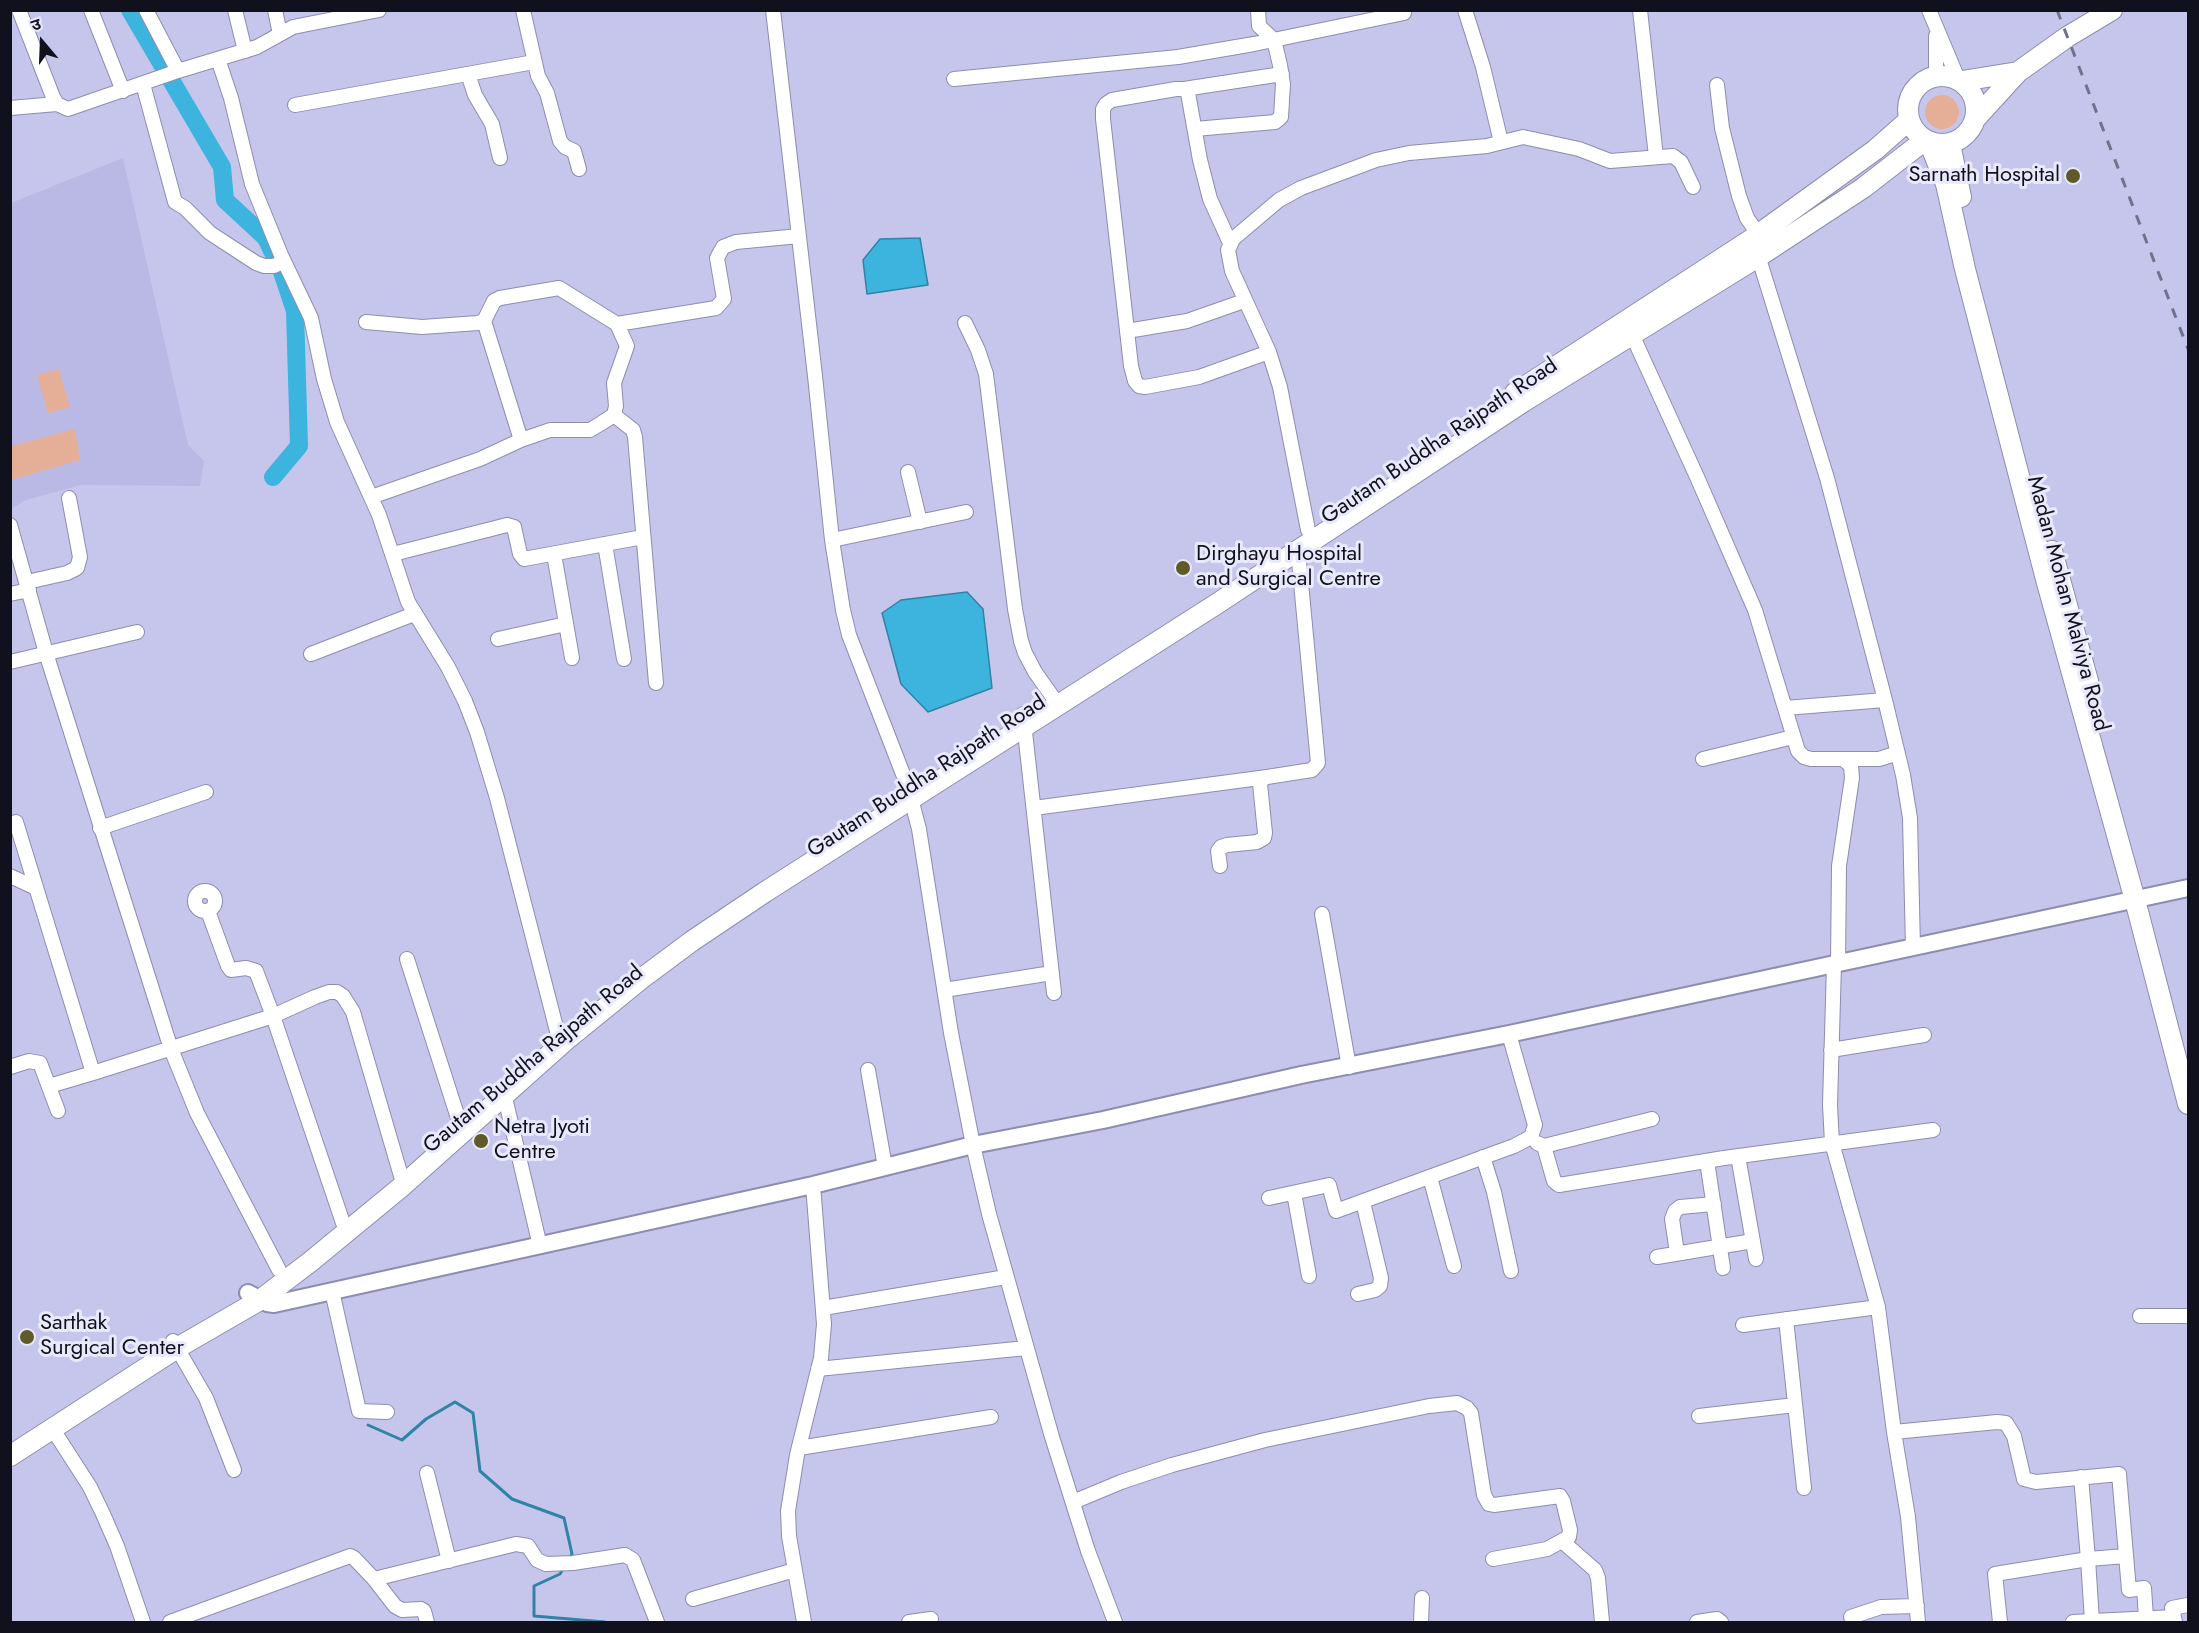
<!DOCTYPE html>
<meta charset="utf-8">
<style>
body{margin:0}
#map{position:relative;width:2199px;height:1633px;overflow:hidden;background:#c6c6ec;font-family:Jost,"Noto Sans Devanagari",sans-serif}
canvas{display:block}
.frame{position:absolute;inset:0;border:12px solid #11111e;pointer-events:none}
.north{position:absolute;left:12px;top:12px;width:60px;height:60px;-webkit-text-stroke:4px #e9e9fc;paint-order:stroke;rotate:341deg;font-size:16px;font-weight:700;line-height:24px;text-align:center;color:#11111e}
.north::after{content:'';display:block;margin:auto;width:21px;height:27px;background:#11111e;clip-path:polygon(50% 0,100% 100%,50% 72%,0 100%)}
</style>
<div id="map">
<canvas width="2199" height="1633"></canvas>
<div class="frame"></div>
<div class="north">उ</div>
</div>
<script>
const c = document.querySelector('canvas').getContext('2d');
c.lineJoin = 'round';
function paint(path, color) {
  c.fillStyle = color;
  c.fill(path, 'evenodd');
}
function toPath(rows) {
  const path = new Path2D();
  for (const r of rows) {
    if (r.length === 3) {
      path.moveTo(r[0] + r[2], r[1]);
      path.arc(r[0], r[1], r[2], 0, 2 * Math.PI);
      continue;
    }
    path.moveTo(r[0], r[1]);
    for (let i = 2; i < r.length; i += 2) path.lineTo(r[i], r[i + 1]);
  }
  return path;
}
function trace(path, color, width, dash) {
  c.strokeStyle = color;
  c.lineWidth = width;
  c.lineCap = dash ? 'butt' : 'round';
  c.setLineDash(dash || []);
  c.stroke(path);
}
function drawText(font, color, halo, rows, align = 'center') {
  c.font = font + ' Jost,sans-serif';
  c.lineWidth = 6;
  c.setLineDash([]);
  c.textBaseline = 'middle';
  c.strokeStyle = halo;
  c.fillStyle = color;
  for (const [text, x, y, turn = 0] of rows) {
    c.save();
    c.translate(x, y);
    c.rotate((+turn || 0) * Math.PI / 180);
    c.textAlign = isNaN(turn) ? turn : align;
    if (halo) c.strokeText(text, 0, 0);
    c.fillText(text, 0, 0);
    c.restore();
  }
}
paint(toPath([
 [123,158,188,445,204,461,200,486,81,485,26,500,11,509,11,203]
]), '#bab9e5');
paint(toPath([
 [1942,112,17],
 [59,369,70,407,48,413,37,375],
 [75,429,80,460,11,480,11,446]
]), '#e5af97');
const water = toPath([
 [920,238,928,285,867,294,863,260,880,239,920,238],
 [967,592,983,609,992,688,928,712,901,684,882,613,901,600,967,592]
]);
paint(water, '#3cb4de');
trace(water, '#2f83a4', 1.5);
trace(toPath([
 [368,1425,402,1440,426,1419,455,1402,473,1413,480,1471,512,1499,564,1518,572,1554,570,1558],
 [563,1569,560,1574,534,1586,534,1616,605,1622]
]), '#2f83a4', 3);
trace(toPath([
 [130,10,222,167,225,200,266,238,282,272,295,311,299,446,273,477]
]), '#3cb4de', 18);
const minor = toPath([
 [19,10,53,97,57,104,68,109,178,71,257,47,293,27,379,10],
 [91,10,123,91],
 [146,10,178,71],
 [235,10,245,51],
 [275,10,280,34],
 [523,10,538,76,547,93,560,141,565,147,574,151,579,169],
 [773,10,815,376,832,540,843,610,849,635,908,787,919,829,951,1033,973,1145,989,1214,1052,1437,1088,1551,1115,1622],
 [1465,10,1483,67,1501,142],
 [1640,10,1656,157],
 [1929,10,1958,79],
 [218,59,231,98,252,184,281,255,311,318,324,379,337,422,379,515,408,602,448,667,465,701,477,732,497,798,558,1035],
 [468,74,475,95,492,124,500,158],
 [1936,76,1936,36],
 [954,79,1178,57,1254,44,1404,13],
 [143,84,175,202,185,208,210,233,256,263,264,266,274,266,284,261],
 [1717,85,1722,128,1739,196,1747,218,1758,234],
 [1184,89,1282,74],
 [295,105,534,62],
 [10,108,57,104],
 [1195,129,1275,122,1281,117,1283,84,1280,65,1274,40,1259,26,1258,10],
 [1230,243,1210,199,1200,160,1188,93,1184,89,1176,89,1112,100,1106,104,1103,109,1103,119,1131,366,1135,381,1139,386,1145,387,1199,377,1269,352,1232,271,1228,250,1233,239,1279,200,1301,188,1376,160,1409,153,1487,146,1523,137,1579,149,1610,161,1673,156,1681,162,1693,187],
 [1756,249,1827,478,1885,700,1903,775,1910,818,1913,948],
 [484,321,521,440],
 [366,322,422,327,478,323,484,321,494,301,500,298,559,288,617,324,627,346,614,383,616,406,614,415,600,424,590,430,550,430,521,440,480,459,371,497],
 [965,323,978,350,986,374,1015,609,1021,641,1025,653,1035,672,1052,696],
 [617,324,716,308,724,299,717,258,723,247,736,242,799,236],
 [1629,328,1697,477,1755,610,1798,751,1804,757,1811,759,1843,759,1851,766,1852,778,1839,866,1838,963],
 [1127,331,1187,321,1244,301],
 [1269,352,1280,387,1308,530],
 [614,415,633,430,635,437,656,683],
 [908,472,920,522],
 [10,525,46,653,171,1049,197,1113,279,1270],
 [832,540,966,512],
 [605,544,624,659],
 [393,554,507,525,514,527,520,554,524,559,643,537],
 [554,554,572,658],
 [27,582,67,573,77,568,80,557,69,498],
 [10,594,29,590],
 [498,639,566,624],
 [311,654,414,614],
 [10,662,137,632],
 [1785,708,1885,700],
 [1023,714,1054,993],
 [1703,759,1793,737],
 [1843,759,1879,759,1898,753],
 [1034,808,1267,777],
 [16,822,93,1073,273,1016,315,997,329,992,337,992,343,996,353,1012,401,1176],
 [100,828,206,792],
 [1220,866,1218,851,1221,847,1227,845,1257,842,1264,838,1265,833,1260,784,1261,780,1267,777,1312,770,1318,763,1298,551],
 [10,876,36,888],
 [205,901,10],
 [208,911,228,966,231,970,246,968,256,971,273,1016,343,1223],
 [1322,914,1349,1067],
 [407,959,459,1121],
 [1834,964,1830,1105,1832,1143,1878,1307,1894,1432,1908,1517,1918,1622],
 [944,990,1052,973],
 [1831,1050,1924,1035],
 [10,1067,29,1061,40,1063,58,1111],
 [868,1070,885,1167],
 [49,1086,93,1073],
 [503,1089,540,1246],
 [1537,1143,1544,1146,1652,1119],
 [1544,1146,1554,1181,1559,1185,1724,1158,1933,1130],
 [1738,1156,1756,1259],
 [1483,1157,1494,1192,1511,1271],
 [1707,1161,1723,1268],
 [1430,1177,1454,1266],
 [1294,1193,1309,1276],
 [1269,1198,1329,1185,1336,1211,1514,1146,1531,1137,1535,1125,1509,1034],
 [1677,1253,1672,1219,1675,1211,1680,1207,1714,1204],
 [1657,1257,1753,1241],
 [332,1291,359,1411,387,1412],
 [1358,1294,1375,1290,1380,1286,1381,1278,1363,1202],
 [823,1308,1006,1277],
 [2140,1316,2188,1316],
 [1786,1319,1804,1488],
 [1743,1325,1878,1307],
 [173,1341,206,1398,234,1470],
 [818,1369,1026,1348],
 [1699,1416,1795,1405],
 [52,1428,90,1487,103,1514,117,1546,143,1622],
 [1894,1432,1997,1422,2006,1423,2014,1436,2024,1479,2036,1482,2119,1474,2129,1590,2144,1588,2146,1618],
 [799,1448,991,1417],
 [427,1473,449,1561],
 [1073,1502,1121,1482,1172,1465,1265,1440,1429,1406,1457,1403,1467,1408,1471,1413,1484,1495,1489,1504,1494,1505,1560,1496,1563,1501,1570,1530,1569,1537,1547,1549,1493,1559],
 [1563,1542,1595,1570,1598,1578,1602,1622],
 [374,1579,516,1544,528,1546,537,1560,546,1564,573,1563,625,1555,633,1560,657,1622],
 [693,1599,795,1570],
 [1851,1617,1881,1607,1917,1606],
 [2092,1621,2088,1559,2126,1556],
 [170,1622,350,1556,354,1558,374,1579,395,1606,402,1610,421,1609,424,1611,427,1622],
 [804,1622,789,1536,788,1511,797,1455,821,1358,824,1324,813,1185],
 [909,1622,931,1619],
 [1421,1622,1422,1598],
 [1697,1622,1717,1619,1721,1622],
 [2000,1622,1995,1574,2088,1559,2081,1477],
 [2073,1622,2174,1617],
 [2175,1622,2172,1608,2188,1605]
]);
const major = toPath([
 [248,1293,267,1303,274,1304,813,1185,973,1145,1103,1120,1301,1075,1509,1034,2188,888]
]);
const highway = toPath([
 [1942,110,34],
 [1962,81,2018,72],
 [1976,118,2018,72,2067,37,2112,10],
 [1929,142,1946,184,1965,269,2047,583,2135,900,2188,1104],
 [1950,144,1961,197],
 [1515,393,1752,239,1875,150,1909,120],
 [2052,551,2088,681],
 [10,1456,177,1348,260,1300,310,1262,400,1188,566,1040,641,979,692,941,765,892,1215,605,1523,402,1758,257,1863,188,1925,140]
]);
trace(minor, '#8d8db0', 16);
trace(major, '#8d8db0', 20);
trace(highway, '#8d8db0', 22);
trace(minor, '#fff', 14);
trace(major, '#fff', 16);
trace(highway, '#fff', 20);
trace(toPath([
 [2057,10,2188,349]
]), '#71718b', 3, [10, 10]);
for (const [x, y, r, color] of [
 [2073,176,8,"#5e5b28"],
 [1183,568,8,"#5e5b28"],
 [481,1141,8,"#5e5b28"],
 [27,1337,8,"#5e5b28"]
]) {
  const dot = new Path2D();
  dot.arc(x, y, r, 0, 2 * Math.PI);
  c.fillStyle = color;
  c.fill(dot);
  trace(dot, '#e9e9fc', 2);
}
drawText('22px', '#11111e', '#e9e9fc', [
 ["Sarnath Hospital",2060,176,"right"],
 ["Dirghayu Hospital",1196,555],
 ["and Surgical Centre",1196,580],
 ["Netra Jyoti",494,1128],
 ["Centre",494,1153],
 ["Sarthak",40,1324],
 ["Surgical Center",40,1349]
], 'left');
drawText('22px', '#11111e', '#e9e9fc', [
 ["Gautam Buddha Rajpath Road",1440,442,-34],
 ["Madan Mohan Malviya Road",2067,604,75],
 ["Gautam Buddha Rajpath Road",927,777,-33],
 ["Gautam Buddha Rajpath Road",534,1060,-40]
]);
</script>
